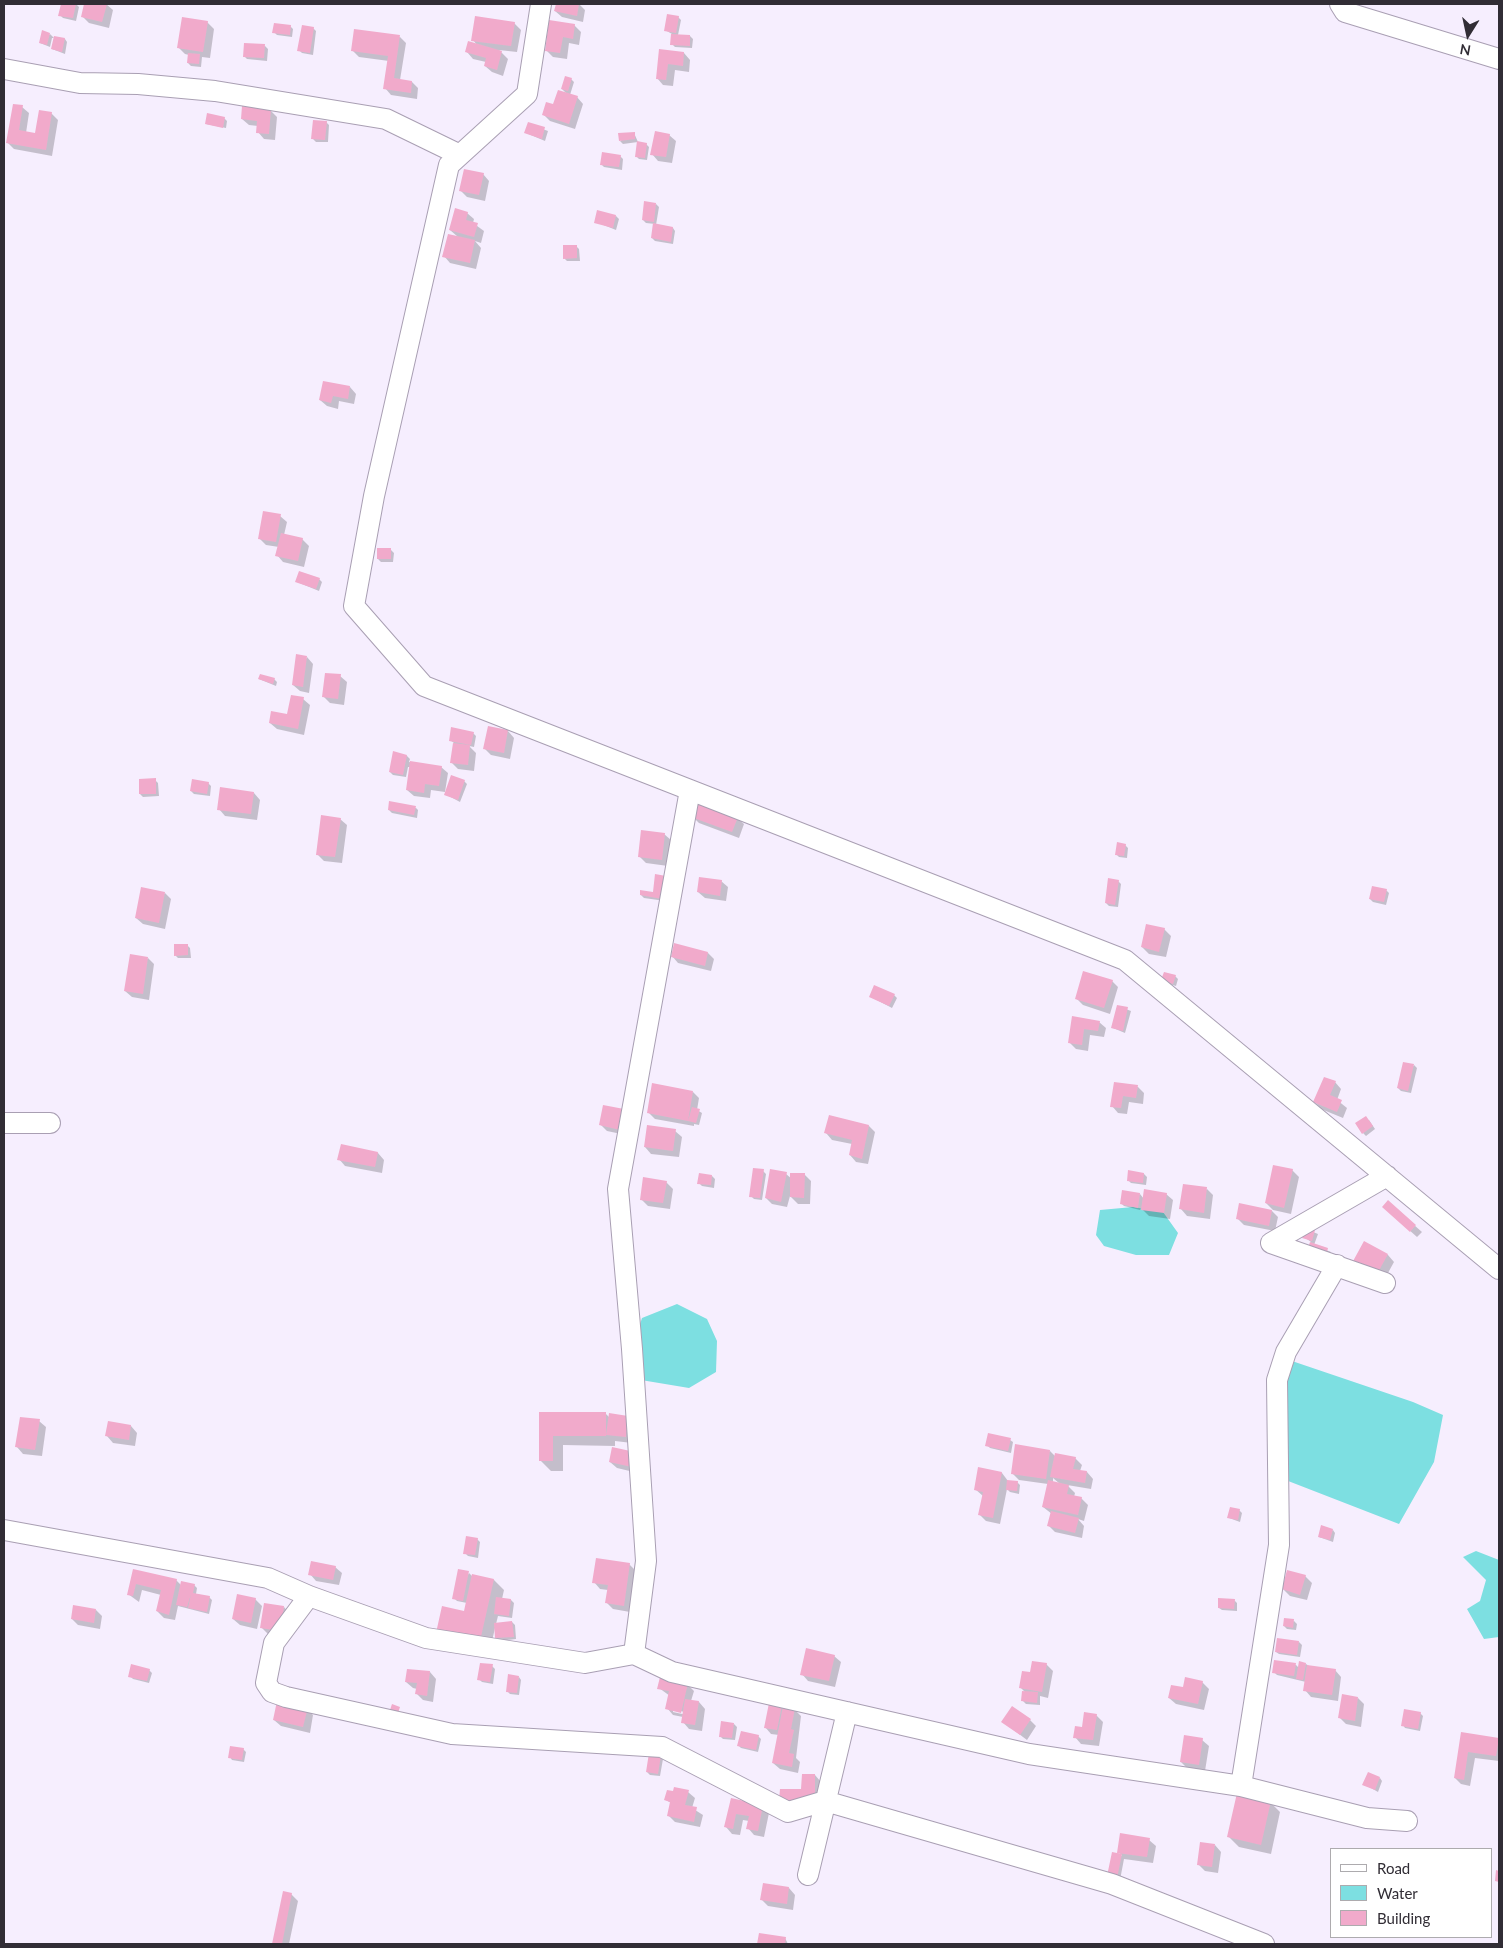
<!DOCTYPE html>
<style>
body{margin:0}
#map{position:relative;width:1503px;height:1948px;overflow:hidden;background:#f6eefe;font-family:Lato,sans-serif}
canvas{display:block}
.frame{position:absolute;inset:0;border:5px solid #312d35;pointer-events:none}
.legend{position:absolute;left:1330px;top:1848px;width:162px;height:90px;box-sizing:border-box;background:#fff;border:1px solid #adabae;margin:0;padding:6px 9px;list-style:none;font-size:15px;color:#312d35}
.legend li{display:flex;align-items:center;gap:10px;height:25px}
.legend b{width:25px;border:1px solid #adabae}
.north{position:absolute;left:1443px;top:10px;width:50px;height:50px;-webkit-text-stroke:4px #fff;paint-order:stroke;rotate:190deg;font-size:14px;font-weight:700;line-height:20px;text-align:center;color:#312d35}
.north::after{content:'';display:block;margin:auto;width:18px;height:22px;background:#312d35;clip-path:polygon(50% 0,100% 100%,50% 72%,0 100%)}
</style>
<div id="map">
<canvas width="1503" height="1948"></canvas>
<div class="frame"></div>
<ul class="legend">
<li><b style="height:6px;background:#fff"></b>Road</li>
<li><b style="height:14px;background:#7ddfe1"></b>Water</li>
<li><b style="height:14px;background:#f1aacb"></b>Building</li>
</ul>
<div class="north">N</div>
</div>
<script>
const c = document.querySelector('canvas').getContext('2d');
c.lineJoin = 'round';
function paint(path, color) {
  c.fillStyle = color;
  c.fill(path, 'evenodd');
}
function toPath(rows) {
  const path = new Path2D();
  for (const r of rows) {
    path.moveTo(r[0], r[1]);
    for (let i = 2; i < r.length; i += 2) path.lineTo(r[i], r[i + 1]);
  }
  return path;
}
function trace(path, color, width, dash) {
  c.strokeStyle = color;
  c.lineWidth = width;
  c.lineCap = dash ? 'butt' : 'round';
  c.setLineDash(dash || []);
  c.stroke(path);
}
paint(toPath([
 [1133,1207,1163,1212,1178,1233,1169,1255,1136,1255,1104,1246,1096,1235,1100,1210],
 [677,1304,707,1319,717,1341,716,1372,689,1388,641,1380,632,1349,642,1318],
 [1289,1360,1413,1402,1443,1415,1434,1462,1399,1524,1283,1479,1282,1403],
 [1476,1551,1499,1560,1499,1637,1484,1639,1467,1609,1480,1601,1486,1580,1463,1557]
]), '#7ddfe1');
paint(toPath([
 [62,4,76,4,79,7,76,21,63,18,60,15],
 [86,4,106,4,113,10,109,28,89,23,83,17],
 [557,4,579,4,585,10,583,22,562,17,555,11],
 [678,17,681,20,678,35,690,36,693,39,692,48,675,47,672,44,672,34,665,30],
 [207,22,214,29,210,58,202,57,201,67,191,66,188,63,189,55,185,54,178,47],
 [514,23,521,30,517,52,499,50,508,59,503,76,492,72,485,66,486,62,473,59,467,52,477,45,473,40],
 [574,25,581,32,579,45,569,43,567,59,553,57,546,50],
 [290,26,293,29,292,37,277,35,274,32],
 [313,28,316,31,313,55,302,53,299,50],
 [50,34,54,38,65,39,67,42,65,54,52,49,54,38,52,38,50,47,40,43],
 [400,37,406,43,400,80,412,82,418,88,417,99,391,95,385,88,389,61,359,57,352,50],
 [265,46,268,49,267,61,247,59,244,56],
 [661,51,684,53,690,60,689,72,675,70,673,86,663,85,657,78],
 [571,79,574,82,570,95,577,97,583,104,575,129,550,121,544,115,567,94,562,89],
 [22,107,29,113,26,133,36,135,51,113,58,120,52,156,14,149,7,142],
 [270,110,277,117,275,140,264,139,258,132,258,126,249,125,242,119],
 [224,118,227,121,226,128,206,124],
 [326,122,329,125,328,142,316,142,313,139],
 [529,124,548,131,545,141,526,133],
 [634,133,638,142,623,144,620,141],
 [669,135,676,141,672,163,658,161,652,154],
 [646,144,649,147,647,160,639,159,636,156],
 [620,156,623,159,622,170,604,167,601,164],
 [483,174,489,181,485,201,467,197,460,190],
 [656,204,659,207,656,225,673,228,675,231,673,244,655,241,652,238,655,224,646,223,643,220],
 [467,213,474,219,473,223,484,231,481,243,475,241,481,248,476,269,450,263,444,256,458,237,450,230],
 [616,216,619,219,616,230,596,222],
 [576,246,579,249,580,261,567,261,564,258],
 [350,387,356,394,354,404,339,401,338,409,327,406,320,400],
 [280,516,287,522,284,535,302,539,309,546,304,567,283,562,277,555,279,547,266,545,259,538],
 [391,550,394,553,393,562,381,562,378,559],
 [319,579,322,582,319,591,297,582],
 [307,657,313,664,309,693,300,691,293,685],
 [340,676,347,682,344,705,330,703,323,696],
 [259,679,274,679,277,682,276,686],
 [303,699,310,705,304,735,277,729,270,723,288,716],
 [489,727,508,731,514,738,510,759,491,755,485,749],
 [473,733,476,736,474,747,469,746,476,753,474,771,458,769,452,763,454,743,450,740],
 [394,753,407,756,410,759,409,762,441,767,448,773,445,792,431,790,430,798,414,796,407,790,410,767,408,767,406,777,393,775,390,772],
 [155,780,158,783,159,796,143,797,140,794],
 [464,781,467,784,460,802,445,794],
 [208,783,211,786,210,796,194,794,191,791],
 [254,793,260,800,257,820,225,816,219,809],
 [416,808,418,810,417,818,392,813,389,810],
 [692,816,737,818,744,824,739,838,699,823],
 [340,819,347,825,342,863,324,861,317,854],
 [664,834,671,840,668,866,646,863,639,856],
 [1125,845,1128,848,1127,858,1119,857,1116,854],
 [721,881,728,887,726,901,705,898,698,892],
 [1118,881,1121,884,1118,907,1109,906,1106,903],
 [1386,890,1389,893,1386,905,1373,902,1370,899],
 [165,893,171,899,165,929,143,924,136,918],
 [654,893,665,901,644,898,641,895],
 [1164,929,1171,936,1166,957,1149,954,1142,947],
 [187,945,190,948,191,958,178,958,175,955],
 [708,953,714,959,711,971,678,963,672,956],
 [148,958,154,964,149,1000,132,997,125,991],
 [1175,976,1178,979,1176,986,1166,983],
 [1112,981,1118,987,1110,1014,1083,1005,1076,998],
 [894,995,897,998,892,1008,871,997],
 [1118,1006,1131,1011,1125,1033,1113,1028],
 [1073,1018,1099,1022,1106,1028,1104,1037,1090,1035,1088,1051,1076,1049,1070,1043],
 [1414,1065,1417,1068,1411,1093,1401,1091,1398,1088],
 [1335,1082,1341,1089,1337,1100,1347,1108,1343,1118,1321,1109,1315,1102],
 [1115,1083,1138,1087,1144,1093,1143,1104,1129,1102,1127,1114,1118,1113,1112,1106],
 [693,1092,699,1098,697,1110,702,1113,699,1125,694,1124,694,1126,655,1119,648,1112],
 [623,1110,626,1135,607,1131,601,1125],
 [1369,1120,1375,1129,1366,1136,1363,1133],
 [869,1126,875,1132,868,1164,856,1162,850,1155,852,1144,832,1140,826,1133],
 [675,1131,682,1137,679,1157,651,1154,645,1147],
 [342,1145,378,1153,384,1160,382,1173,345,1166,339,1159],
 [1292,1170,1299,1177,1291,1214,1273,1210,1266,1203],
 [763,1171,766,1174,762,1200,754,1199,751,1196],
 [786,1174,792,1179,804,1174,811,1181,810,1204,798,1204,790,1196,787,1207,772,1204,766,1198],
 [1144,1174,1147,1177,1146,1185,1131,1183,1128,1180],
 [712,1176,715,1179,714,1188,702,1186,699,1183],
 [666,1182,673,1189,670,1209,648,1206,641,1199],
 [1207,1189,1213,1195,1210,1219,1187,1216,1181,1209],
 [1140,1194,1144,1199,1166,1194,1173,1200,1170,1219,1149,1216,1141,1208,1140,1210,1124,1206,1121,1203],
 [1388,1202,1422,1232,1417,1237,1390,1213],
 [1272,1211,1278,1217,1275,1231,1244,1225,1237,1218],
 [1306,1229,1318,1234,1314,1245,1331,1252,1328,1262,1307,1254,1311,1242,1304,1237],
 [1364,1242,1388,1255,1394,1262,1383,1282],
 [541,1413,605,1413,610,1418,628,1417,632,1443,615,1441,615,1446,563,1445,563,1471,551,1471,540,1460],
 [39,1421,46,1427,42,1456,23,1454,17,1447],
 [131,1426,137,1433,135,1446,113,1443,107,1436],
 [1010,1440,1013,1442,1011,1453,990,1448,987,1445],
 [1050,1451,1056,1457,1075,1458,1082,1465,1080,1471,1087,1472,1093,1479,1091,1489,1067,1485,1075,1493,1074,1497,1081,1498,1088,1505,1084,1521,1078,1519,1084,1526,1082,1538,1055,1532,1049,1526,1052,1514,1043,1507,1048,1484,1019,1480,1012,1473],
 [1053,1478,1060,1484,1053,1483],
 [641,1459,638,1473,617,1468,610,1462],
 [979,1468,1002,1473,1008,1481,1017,1482,1020,1485,1019,1494,1010,1492,1007,1489,1000,1524,986,1521,980,1515,983,1496,975,1489],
 [1239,1510,1242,1513,1240,1522,1229,1518],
 [1333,1530,1335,1533,1333,1542,1319,1537],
 [477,1539,480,1542,478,1558,468,1556,465,1553],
 [629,1564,636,1571,630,1612,613,1609,607,1603,608,1590,600,1589,594,1582],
 [335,1567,342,1573,339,1585,316,1581,310,1574],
 [134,1571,176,1580,181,1585,194,1585,197,1588,196,1594,209,1597,212,1600,209,1614,178,1606,175,1620,164,1618,157,1611,161,1595,142,1590,139,1602,128,1594],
 [469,1573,473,1577,494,1580,504,1590,502,1599,511,1600,514,1603,512,1618,498,1616,496,1624,512,1622,515,1625,516,1639,499,1641,496,1638,495,1628,490,1650,447,1642,465,1613,467,1603,457,1601,454,1598],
 [1305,1576,1312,1583,1307,1600,1290,1596,1283,1589],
 [255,1599,262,1606,257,1629,240,1625,233,1619],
 [1234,1600,1237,1603,1237,1611,1222,1610,1219,1608],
 [284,1607,290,1614,287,1636,268,1634,261,1627],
 [96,1610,102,1616,100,1629,78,1625,72,1619],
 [1294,1621,1297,1624,1296,1630,1287,1629,1284,1626],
 [1299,1642,1302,1645,1300,1657,1279,1654,1276,1652],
 [834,1656,841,1662,835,1687,808,1681,802,1674],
 [1275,1662,1296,1665,1299,1668,1306,1664,1309,1666,1335,1670,1341,1677,1338,1701,1311,1697,1305,1690,1306,1682,1277,1675,1274,1672],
 [1046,1664,1053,1671,1048,1698,1040,1696,1040,1705,1026,1704,1023,1701,1025,1692,1020,1687,1031,1674],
 [492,1666,495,1669,493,1684,482,1682,479,1679],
 [149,1670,152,1673,149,1683,133,1679,130,1676],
 [430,1672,436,1679,433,1702,423,1700,417,1694,417,1689,413,1688,406,1682],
 [519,1677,521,1680,519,1695,510,1694,507,1691],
 [1202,1682,1209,1689,1204,1710,1176,1704,1169,1698,1184,1689],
 [687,1684,694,1691,691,1701,699,1702,705,1709,702,1731,689,1729,683,1722,683,1717,673,1715,667,1708,670,1696,659,1688],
 [673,1709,688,1713,687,1715,673,1712],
 [1358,1698,1364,1704,1361,1727,1346,1724,1340,1718],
 [781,1706,784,1709,794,1709,801,1716,796,1758,800,1762,798,1773,780,1769,773,1763,779,1735,771,1734,765,1727],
 [307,1709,313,1715,310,1733,281,1726,274,1720],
 [1420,1713,1423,1716,1420,1731,1405,1728,1403,1725],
 [1096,1715,1103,1722,1099,1746,1081,1744,1075,1737],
 [1030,1720,1036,1726,1027,1740,1003,1722],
 [734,1724,737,1727,735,1740,723,1739,720,1736],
 [1462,1734,1499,1740,1499,1761,1475,1758,1470,1786,1461,1784,1455,1778],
 [758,1736,761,1739,758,1752,741,1748,738,1745],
 [1202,1740,1209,1746,1205,1771,1187,1768,1181,1762],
 [243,1749,246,1752,244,1762,232,1760,230,1757],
 [660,1756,663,1759,660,1776,650,1775,647,1772],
 [815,1775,821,1782,821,1807,781,1800,802,1790],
 [1380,1778,1382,1781,1378,1792,1364,1784],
 [688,1792,695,1798,692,1808,703,1815,700,1827,675,1822,668,1815,671,1803,666,1800],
 [731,1800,763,1807,769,1813,764,1837,754,1835,748,1828,749,1821,743,1820,740,1835,732,1834,726,1827],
 [1270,1802,1280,1812,1271,1854,1239,1847,1229,1837],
 [1149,1840,1156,1846,1153,1863,1124,1859,1120,1880,1111,1878,1113,1854,1122,1856,1119,1852],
 [1215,1845,1221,1852,1218,1873,1205,1871,1198,1864],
 [789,1888,795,1895,793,1910,768,1906,762,1900],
 [284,1893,291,1894,298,1901,289,1944,273,1944],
 [760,1934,785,1938,788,1944,759,1944]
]), '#0003');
paint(toPath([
 [61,4,76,4,73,18,58,16],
 [84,4,107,4,102,22,81,17],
 [556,4,579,4,577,16,554,11],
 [667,14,679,16,676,33,664,31],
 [475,16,515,22,511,46,471,41],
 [182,17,208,21,203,52,177,48],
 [549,20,575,24,573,39,563,37,560,53,545,51],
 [274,23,291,25,290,35,272,33],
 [302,25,314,27,310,53,297,51],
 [354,29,400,35,394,78,412,81,411,93,383,89,388,56,351,51],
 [42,30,50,33,47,45,39,43],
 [671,34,690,35,690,46,670,45],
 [54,36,65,38,62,52,51,49],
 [468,41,502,51,497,70,484,66,486,58,465,52],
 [244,43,265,44,264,58,243,57],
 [659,49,684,52,683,66,668,64,666,80,656,79],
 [188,53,200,54,199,64,187,63],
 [565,76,572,78,568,91,561,89],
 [558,90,578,96,569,124,542,115,546,102,553,104],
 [13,104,23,105,19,130,35,133,39,110,52,112,46,150,6,143],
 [242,106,271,109,269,134,256,133,257,121,241,119],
 [207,113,225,117,223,128,205,124],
 [313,120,327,121,325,140,311,139],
 [528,122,545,127,542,139,524,133],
 [655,131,670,134,666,157,650,155],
 [635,132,635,139,619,141,618,133],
 [637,141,647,143,645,158,635,157],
 [602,152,621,155,619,167,600,165],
 [464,169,484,173,479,195,459,191],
 [644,201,656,203,654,222,642,220],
 [455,208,468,212,466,220,478,223,474,237,449,230],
 [597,210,616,215,613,228,594,223],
 [653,223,673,227,671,242,651,238],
 [448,234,475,240,470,263,442,257],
 [563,245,577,245,577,258,563,259],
 [323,381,350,386,348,399,333,396,331,403,319,400],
 [263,511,281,514,276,542,258,539],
 [281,533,303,538,298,561,275,556],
 [377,548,391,548,391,559,377,559],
 [299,571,320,578,316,589,295,582],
 [296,654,307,656,303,687,292,685],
 [325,673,341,674,338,699,322,697],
 [260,674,275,678,273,684,258,679],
 [291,695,304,697,298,729,269,723,271,711,287,714],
 [488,726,508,730,504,753,483,749],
 [451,727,474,732,471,745,449,741],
 [453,743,470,745,468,765,450,763],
 [393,751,407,755,403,775,389,772],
 [410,761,442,766,439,786,425,784,424,793,406,790],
 [451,775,465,780,458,800,444,795],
 [156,778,156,794,139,794,139,779],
 [192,779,209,782,207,794,190,791],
 [220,787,254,792,251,814,217,810],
 [389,801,416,806,414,815,388,810],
 [697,801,738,817,732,832,691,817],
 [321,815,341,818,335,857,316,855],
 [641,830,665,833,662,860,638,857],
 [1117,842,1126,844,1124,856,1115,855],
 [655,874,666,876,662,899,640,895,640,890,653,892],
 [699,877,722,880,720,896,697,892],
 [1108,878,1119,880,1115,905,1105,903],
 [1372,886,1387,889,1384,902,1369,899],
 [141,887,165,892,159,923,135,918],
 [1146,924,1165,928,1159,952,1141,947],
 [674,943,708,952,705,966,671,957],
 [174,944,188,944,188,955,174,956],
 [130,954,148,957,143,994,124,991],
 [1083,971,1113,980,1104,1008,1075,999],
 [1164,972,1176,975,1173,984,1161,980],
 [874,985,895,994,889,1006,869,997],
 [1117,1005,1128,1007,1123,1031,1111,1028],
 [1072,1016,1100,1021,1098,1031,1084,1029,1082,1045,1068,1043],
 [1403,1062,1414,1064,1408,1091,1397,1088],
 [1324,1077,1336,1081,1330,1095,1342,1100,1337,1112,1313,1102],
 [1114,1082,1138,1085,1136,1098,1123,1096,1121,1108,1110,1107],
 [652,1083,693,1091,688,1121,647,1113],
 [603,1105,624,1109,620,1130,599,1125],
 [692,1107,700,1109,696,1123,688,1121],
 [829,1115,869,1125,862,1159,849,1155,852,1140,824,1133],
 [1366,1116,1373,1126,1362,1134,1355,1123],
 [647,1125,676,1129,673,1151,644,1147],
 [341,1144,378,1152,375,1167,337,1160],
 [1273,1165,1293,1169,1284,1208,1265,1203],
 [753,1168,764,1169,760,1198,749,1197],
 [770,1169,787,1172,781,1202,765,1198],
 [1128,1170,1144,1173,1143,1183,1127,1181],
 [699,1173,712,1175,711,1185,697,1184],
 [790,1173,805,1173,804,1198,790,1197],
 [643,1177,667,1181,663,1203,640,1200],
 [1183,1184,1207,1187,1204,1213,1179,1209],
 [1144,1189,1167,1193,1164,1213,1141,1210],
 [1122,1190,1140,1193,1138,1208,1120,1204],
 [1388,1200,1416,1225,1410,1232,1382,1207],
 [1239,1203,1272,1210,1269,1226,1236,1219],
 [1306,1227,1315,1230,1312,1241,1302,1238],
 [1364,1241,1388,1254,1376,1276,1352,1263],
 [1310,1242,1328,1248,1325,1260,1306,1254],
 [539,1412,606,1412,606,1436,553,1436,553,1461,539,1461],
 [609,1413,628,1416,626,1437,606,1435],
 [20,1417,40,1419,35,1450,15,1447],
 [108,1421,131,1425,129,1440,105,1436],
 [988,1433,1011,1438,1008,1451,985,1446],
 [1015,1444,1050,1450,1046,1479,1011,1474],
 [612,1447,635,1452,632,1467,609,1462],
 [1055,1453,1076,1457,1073,1469,1087,1471,1085,1483,1050,1477],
 [978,1467,1002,1472,993,1518,978,1515,983,1492,974,1490],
 [1007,1480,1018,1481,1017,1491,1006,1490],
 [1048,1480,1069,1485,1067,1494,1082,1497,1078,1515,1042,1507],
 [1230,1507,1240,1509,1238,1520,1227,1518],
 [1051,1511,1079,1518,1075,1533,1047,1526],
 [1321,1525,1333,1529,1330,1540,1318,1537],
 [466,1536,478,1538,475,1555,463,1554],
 [596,1558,630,1563,624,1606,605,1603,608,1585,592,1583],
 [311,1561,336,1566,333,1580,308,1575],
 [133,1569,177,1579,169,1615,156,1611,161,1590,136,1584,133,1596,127,1595],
 [458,1569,469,1571,463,1601,452,1599],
 [1287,1570,1306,1575,1300,1595,1282,1589],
 [472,1574,494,1579,480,1641,436,1633,442,1606,464,1611],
 [181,1581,195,1584,193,1593,210,1596,207,1612,188,1608,191,1594,187,1607,176,1605],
 [237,1594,256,1598,251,1623,232,1619],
 [496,1597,511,1599,509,1616,494,1614],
 [1218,1598,1235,1599,1234,1609,1218,1608],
 [264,1603,284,1606,281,1631,260,1628],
 [73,1605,96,1609,94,1623,71,1619],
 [1284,1618,1294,1619,1293,1628,1283,1626],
 [512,1621,514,1637,495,1638,494,1623],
 [1277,1638,1299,1641,1297,1655,1275,1652],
 [806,1648,835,1655,829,1681,800,1675],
 [1274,1660,1296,1663,1294,1676,1272,1673],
 [1032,1661,1047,1663,1042,1692,1019,1688,1022,1671,1030,1672],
 [1299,1661,1306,1663,1303,1680,1296,1679],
 [480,1663,493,1664,490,1682,477,1680],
 [131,1664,150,1669,147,1681,128,1677],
 [1307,1665,1336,1669,1332,1695,1303,1691],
 [407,1669,430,1671,427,1696,415,1694,417,1683,405,1682],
 [508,1674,519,1676,517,1693,506,1692],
 [660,1677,688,1683,681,1713,665,1709,669,1691,657,1689],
 [1185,1677,1203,1681,1198,1704,1168,1698,1171,1685,1183,1687],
 [1022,1691,1038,1692,1037,1703,1021,1701],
 [1342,1694,1358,1697,1355,1721,1338,1718],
 [685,1699,699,1701,695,1725,681,1723],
 [277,1701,308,1707,303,1727,273,1720],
 [769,1703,782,1705,777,1730,764,1728],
 [392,1704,400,1707,396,1719,388,1716],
 [783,1706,795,1708,791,1729,794,1730,789,1753,794,1754,792,1767,772,1763],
 [1012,1706,1031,1719,1020,1735,1001,1722],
 [1404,1709,1421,1712,1418,1729,1401,1726],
 [1084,1712,1097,1714,1093,1740,1073,1738,1075,1726,1082,1727],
 [721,1721,734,1723,732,1738,719,1737],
 [741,1731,759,1735,756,1750,737,1746],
 [1461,1732,1499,1738,1496,1756,1468,1752,1464,1780,1454,1778],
 [1184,1735,1203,1738,1199,1765,1180,1762],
 [230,1746,244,1748,242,1760,228,1758],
 [649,1753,661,1755,658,1774,646,1772],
 [1368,1772,1380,1777,1375,1790,1362,1785],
 [802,1774,815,1774,815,1801,779,1800,780,1789,801,1789],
 [674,1787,689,1790,685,1805,697,1807,694,1822,667,1816,670,1802,664,1800,667,1790,673,1791],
 [1237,1793,1271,1801,1261,1845,1227,1837],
 [731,1798,763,1805,758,1831,746,1829,749,1816,736,1814,733,1829,724,1827],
 [1120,1833,1150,1838,1147,1857,1117,1853],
 [1200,1842,1215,1844,1212,1867,1197,1865],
 [1112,1852,1122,1854,1117,1878,1107,1876],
 [1496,1870,1499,1871,1499,1882,1495,1881],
 [763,1883,789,1887,787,1904,760,1900],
 [283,1891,292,1893,282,1944,272,1944],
 [759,1933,786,1937,785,1944,757,1944]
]), '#f1aacb');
const street = toPath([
 [541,4,527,94,449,165,374,496,354,606,424,686,1125,960,1499,1269],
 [1340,4,1345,12,1499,59],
 [4,69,80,83,138,84,215,91,386,119,460,155],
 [4,1123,50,1123],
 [1385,1283,1271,1243,1387,1176],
 [4,1530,268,1578,309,1596,274,1643,266,1683,272,1692,286,1697,452,1734,662,1747,788,1812,825,1801,1112,1884,1264,1944],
 [309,1596,426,1638,585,1663,634,1654,672,1672,1029,1754,1241,1786,1367,1818,1407,1821],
 [634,1654,646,1561,632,1349,618,1189,690,790],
 [1241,1786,1279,1545,1277,1380,1286,1352,1337,1265],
 [808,1875,847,1712]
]);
trace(street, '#a99fb3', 22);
trace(street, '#fff', 20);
</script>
